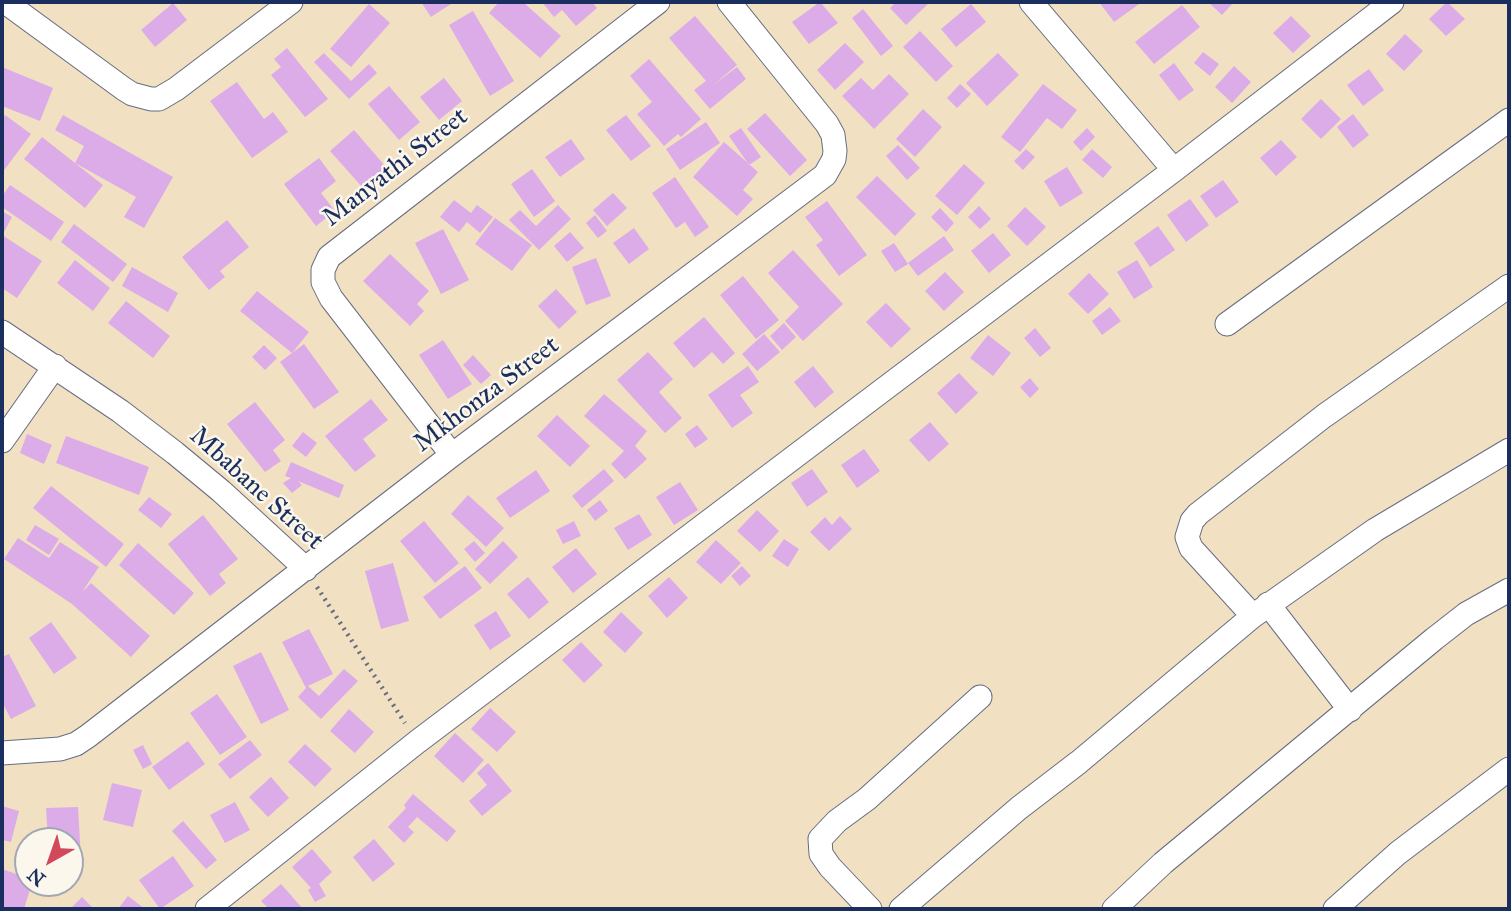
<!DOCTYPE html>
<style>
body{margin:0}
#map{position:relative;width:1511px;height:911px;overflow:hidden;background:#f1e0c1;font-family:"IM FELL Great Primer",serif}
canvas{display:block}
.frame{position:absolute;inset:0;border:4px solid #1b2f5e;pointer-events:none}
.north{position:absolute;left:14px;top:827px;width:70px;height:70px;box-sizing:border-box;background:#fbf7ec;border:2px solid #a1a7b3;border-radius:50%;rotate:220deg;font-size:19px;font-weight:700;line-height:28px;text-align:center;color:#1b2f5e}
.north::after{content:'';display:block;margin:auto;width:24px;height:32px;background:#d1495b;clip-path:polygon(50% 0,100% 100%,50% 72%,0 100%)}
</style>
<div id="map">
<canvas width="1511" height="911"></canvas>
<div class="frame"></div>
<div class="north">N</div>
</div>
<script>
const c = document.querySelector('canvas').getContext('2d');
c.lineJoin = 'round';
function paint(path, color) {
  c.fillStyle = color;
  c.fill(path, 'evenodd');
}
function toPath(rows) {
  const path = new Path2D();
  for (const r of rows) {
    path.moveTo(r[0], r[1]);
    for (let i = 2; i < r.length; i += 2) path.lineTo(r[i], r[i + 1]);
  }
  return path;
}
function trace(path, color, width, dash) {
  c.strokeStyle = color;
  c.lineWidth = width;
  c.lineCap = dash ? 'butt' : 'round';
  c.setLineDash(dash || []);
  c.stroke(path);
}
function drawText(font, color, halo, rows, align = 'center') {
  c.font = font + ' "IM FELL Great Primer",serif';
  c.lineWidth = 5;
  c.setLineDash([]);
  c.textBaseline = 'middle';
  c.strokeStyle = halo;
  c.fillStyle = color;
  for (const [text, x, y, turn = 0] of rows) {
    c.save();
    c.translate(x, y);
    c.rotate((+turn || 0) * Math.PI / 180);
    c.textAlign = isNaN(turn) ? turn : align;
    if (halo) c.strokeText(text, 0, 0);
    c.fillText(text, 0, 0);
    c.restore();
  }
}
paint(toPath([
 [421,2,454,2,431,17],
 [499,2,523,2,561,36,540,58,489,13],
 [542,2,592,2,597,8,576,26,562,10,554,17],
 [820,2,838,23,809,44,792,22],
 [896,2,930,2,906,25,890,8],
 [1099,2,1142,2,1114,22],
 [1208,2,1234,2,1222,15],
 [1447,2,1465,19,1446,36,1429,19],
 [173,3,187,20,155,47,141,30],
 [369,4,390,23,351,67,330,49],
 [971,4,986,22,956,47,941,29],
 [1182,5,1200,27,1154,64,1135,42],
 [863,9,893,46,881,56,852,18],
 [473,11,514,81,490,96,449,25],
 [695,16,737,65,713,85,737,67,746,79,710,109,694,90,706,81,669,38],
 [1291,16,1311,36,1293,53,1273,33],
 [920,31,953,66,936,82,903,47],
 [1405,34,1423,51,1404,71,1386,54],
 [845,43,864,62,835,90,817,70],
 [287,48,328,99,305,117,271,75,281,67,274,59],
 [1203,52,1219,64,1210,76,1194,63],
 [324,53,351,81,369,64,377,73,349,99,314,62],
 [998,53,1019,75,987,106,966,83],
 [649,59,701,119,681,137,678,134,664,146,637,114,652,102,630,76],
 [1174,63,1194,90,1179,101,1159,75],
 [1234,66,1251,82,1232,103,1215,87],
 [2,67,53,88,40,121,2,106],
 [1369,69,1384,90,1363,106,1347,85],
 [889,74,909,94,874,129,842,96,861,78,873,90],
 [444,78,462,101,439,120,420,97],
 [237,82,264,119,273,112,288,132,252,158,210,101],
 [960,84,971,94,957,108,947,98],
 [1043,84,1077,110,1062,129,1047,118,1020,152,1001,137],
 [389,86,420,122,399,140,368,104],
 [1321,99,1341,119,1321,139,1301,119],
 [923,109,942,127,915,157,896,139],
 [765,113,807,160,790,176,747,129],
 [1353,114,1369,135,1353,148,1337,127],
 [5,115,31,134,2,173,2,120],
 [63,115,173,177,144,228,124,217,136,197,75,163,103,185,85,208,24,159,42,137,75,163,84,146,55,130],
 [626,115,651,146,631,161,606,130],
 [706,122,720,143,680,170,666,149],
 [741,128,761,157,749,165,729,136],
 [1087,128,1095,137,1081,151,1073,142],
 [354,130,386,167,363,188,330,151],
 [571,139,585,159,560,177,545,157],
 [1281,140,1297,157,1276,176,1260,158],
 [724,142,758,172,743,190,753,199,737,216,693,177],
 [898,145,920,168,907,180,886,156],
 [1026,149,1035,157,1023,170,1014,161],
 [1092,149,1112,167,1103,178,1082,160],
 [319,158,336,181,321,193,335,211,316,226,284,184],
 [964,164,985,183,957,215,935,196],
 [1067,167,1083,193,1060,207,1044,181],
 [532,169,555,201,534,217,511,184],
 [877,176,916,214,895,236,856,197],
 [675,177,709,227,695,237,685,222,676,228,652,193],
 [1223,180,1239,202,1216,218,1200,196],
 [10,185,64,222,51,241,2,207,2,196],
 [613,193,627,208,607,226,593,210],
 [1190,199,1209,225,1186,242,1167,215],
 [454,200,471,213,477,205,493,217,480,233,467,222,459,232,440,217],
 [827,201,867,255,839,276,816,245,823,240,805,217],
 [558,205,571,219,539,250,509,220,520,210,536,226],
 [979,206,991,219,980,229,968,217],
 [1025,207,1046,227,1027,246,1007,226],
 [940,208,954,223,946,232,931,217],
 [2,211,12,217,4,232,2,231],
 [595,215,607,231,598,238,586,223],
 [495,218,532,245,512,271,475,244],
 [227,220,249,247,220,271,225,277,209,290,182,257],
 [74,224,127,264,113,282,61,242],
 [1158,226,1175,250,1150,267,1134,243],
 [634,228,649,249,629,264,613,243],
 [443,229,469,280,441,294,415,243],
 [570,232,584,248,567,262,554,246],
 [993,233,1011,255,989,273,971,251],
 [2,235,42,261,17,298,2,288],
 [944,236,954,250,918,276,908,263],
 [894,243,908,264,895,272,881,251],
 [793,250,843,304,803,341,785,321,799,307,768,273],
 [390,254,429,291,417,304,424,311,410,326,363,281],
 [596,258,611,296,586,305,572,267],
 [75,260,110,288,93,311,57,283],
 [1137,260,1153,287,1134,299,1117,272],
 [132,267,178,293,168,312,122,286],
 [945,272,964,292,944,311,925,291],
 [1089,273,1109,294,1088,314,1068,294],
 [743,276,779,320,756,339,720,295],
 [556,289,577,312,559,329,538,306],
 [257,291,309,332,292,353,240,311],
 [126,301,170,336,153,358,108,323],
 [886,303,911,329,891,348,866,322],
 [1110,307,1121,321,1102,335,1092,321],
 [704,317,735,353,723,364,712,352,694,368,673,343],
 [784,323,796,337,782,350,770,336],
 [1035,328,1051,348,1040,357,1024,338],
 [764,334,780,352,757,371,742,354],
 [988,335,1011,353,993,376,970,358],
 [443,340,472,384,448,399,419,355],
 [304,344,339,392,314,409,280,362],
 [264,345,277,358,265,370,252,357],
 [648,352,673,379,659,392,682,418,665,433,617,380],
 [473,355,491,375,481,384,463,365],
 [748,366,759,382,740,395,753,413,732,428,708,395],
 [813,366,834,392,815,408,794,382],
 [959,373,978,393,956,414,937,393],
 [1030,378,1039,389,1030,398,1020,387],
 [604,394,647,431,635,446,647,459,625,479,611,464,624,451,584,416],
 [371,399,388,420,363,439,376,456,355,472,325,436],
 [255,402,285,440,273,450,281,461,265,472,227,424],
 [557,415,590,446,570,467,537,436],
 [930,422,949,444,929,462,909,440],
 [697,425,708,439,695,448,685,434],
 [303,432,317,443,306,457,292,446],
 [27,434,52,445,44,464,20,453],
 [66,436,149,467,139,495,56,463],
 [864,449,880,471,857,488,841,465],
 [291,462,344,485,339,498,298,481,302,485,292,493,283,483,291,478,285,476],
 [604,469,614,481,582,508,572,496],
 [812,469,828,492,807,507,791,483],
 [536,470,550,491,510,518,496,498],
 [680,482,698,510,674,525,656,497],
 [51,486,124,544,106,567,33,508],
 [468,495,504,528,486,547,451,514],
 [149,497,172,514,161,528,138,510],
 [600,500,608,511,595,521,587,510],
 [757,510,779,531,760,552,737,531],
 [639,514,652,535,628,550,614,528],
 [203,515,238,559,219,574,226,583,210,596,168,544],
 [840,516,852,529,829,551,810,532,825,517,832,525],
 [424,521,459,563,435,583,400,541],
 [574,521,581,536,563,544,556,530],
 [35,525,59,539,49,555,26,540],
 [18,538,49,558,60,542,99,567,82,592,91,583,150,636,131,657,72,604,4,559],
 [784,539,799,549,788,567,772,556],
 [716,540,741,563,721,584,696,562],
 [474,541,485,553,475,562,464,549],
 [503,541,518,557,490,584,475,569],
 [138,543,194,593,174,615,119,565],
 [576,548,597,574,573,593,552,567],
 [393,563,409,621,381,629,365,571],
 [465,566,482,588,440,619,423,597],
 [742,566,751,576,740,586,731,576],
 [528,577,549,602,529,619,507,594],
 [669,577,688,598,667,618,648,596],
 [496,611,511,636,490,650,474,625],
 [621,612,643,633,625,653,603,632],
 [51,622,77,658,54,674,29,638],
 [309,629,333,674,308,686,319,696,344,669,358,681,321,719,298,697,306,688,282,642],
 [581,642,603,665,584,683,562,660],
 [261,652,289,710,261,724,233,666],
 [9,654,36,706,11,719,2,702,2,657],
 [217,694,247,737,220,755,190,713],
 [490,708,516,732,497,752,471,729],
 [349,709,374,732,355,753,330,731],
 [455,733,484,760,463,783,434,756],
 [250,740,262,755,230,779,218,764],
 [188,741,205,764,169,790,152,767],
 [305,744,332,769,315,787,288,762],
 [143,745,152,764,143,769,133,750],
 [488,763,512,791,482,816,469,801,487,785,477,773],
 [271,777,289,798,268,817,249,797],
 [112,783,142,790,133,827,103,820],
 [413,794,456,831,447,842,417,817,408,827,414,832,404,843,388,827,406,808,404,805],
 [235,802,250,830,225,843,210,815],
 [2,806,19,811,11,842,2,840],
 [78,807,81,859,70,859,70,841,48,841,46,808],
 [183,821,217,860,206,869,172,831],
 [374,839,395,864,373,882,353,857],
 [312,849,332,872,319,884,326,896,315,902,308,890,311,888,292,867],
 [173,856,194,886,160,909,139,880],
 [2,869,28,878,28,883,32,883,24,909,2,909],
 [281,884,303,909,269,909,261,901],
 [128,896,145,909,118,909],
 [82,897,94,909,70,909]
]), '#dcace9');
const minor = toPath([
 [5,2,124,89,132,94,151,99,159,99,176,89,291,2],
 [1031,2,1174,170],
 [1227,324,1509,120],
 [2,332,120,411,175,453,221,491,306,569],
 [2,441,55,366],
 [452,455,331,298,323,282,323,270,329,257,658,2],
 [1268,604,1350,710],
 [1253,616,1191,548,1187,537,1192,521,1198,514,1324,416,1509,286],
 [2,753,60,749,76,744,88,736,452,455,825,175,834,159,835,151,833,135,827,124,729,2],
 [207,909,417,742,1174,170,1392,2],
 [870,909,830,867,821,854,820,839,837,821,867,799,980,697],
 [901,909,1019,808,1079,762,1253,616,1375,530,1509,450],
 [1114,909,1163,863,1434,639,1466,614,1509,590],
 [1335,909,1398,853,1509,769]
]);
trace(minor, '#666d81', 25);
trace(toPath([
 [317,587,405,723]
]), '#666d81', 4.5, [2, 5]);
trace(minor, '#fff', 23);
drawText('26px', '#1b2f5e', '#fbf7ec', [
 ["Manyathi Street",396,168,-38],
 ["Mkhonza Street",487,395,-37],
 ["Mbabane Street",256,489,42]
]);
</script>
